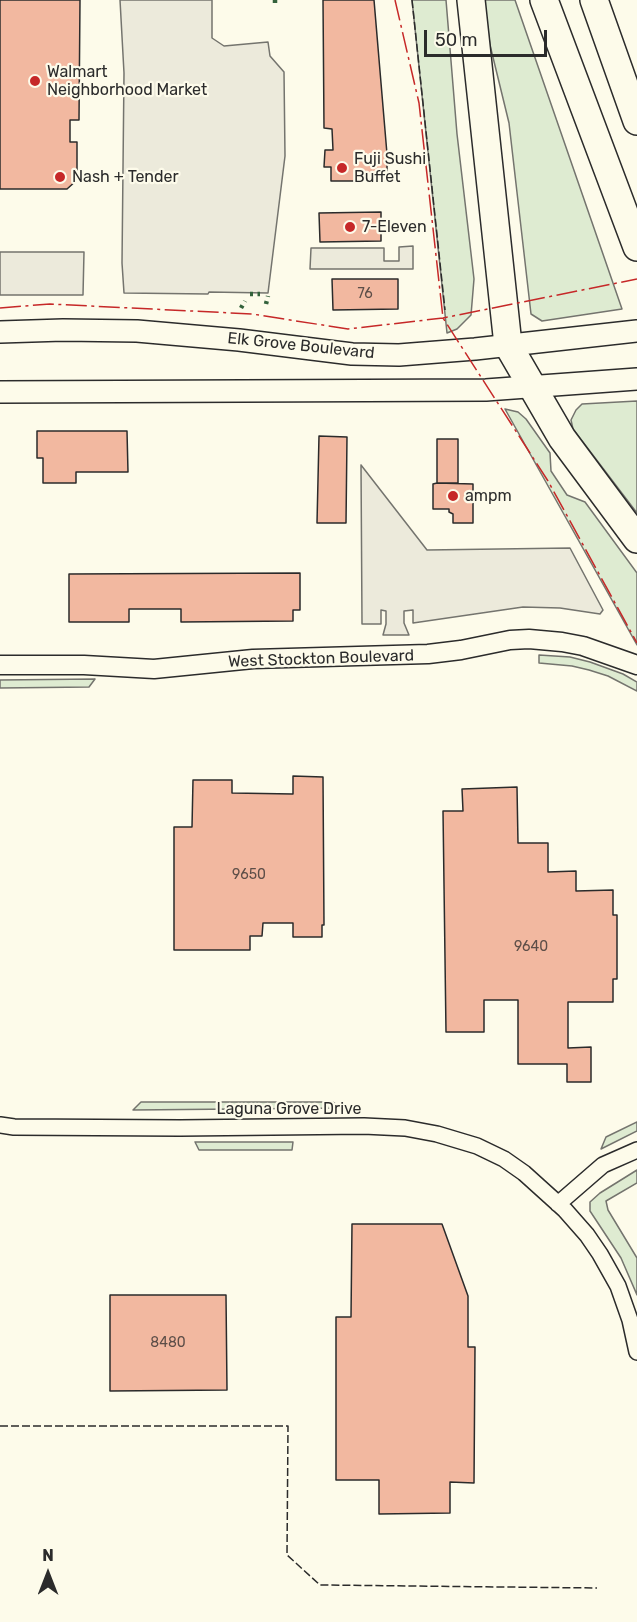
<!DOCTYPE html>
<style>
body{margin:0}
#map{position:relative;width:637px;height:1622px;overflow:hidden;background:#fdfbea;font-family:Rubik,sans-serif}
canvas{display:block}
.north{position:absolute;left:18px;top:1544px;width:60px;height:60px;-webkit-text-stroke:4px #fdfbea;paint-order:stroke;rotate:0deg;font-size:16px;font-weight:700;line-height:24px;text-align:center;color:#2b2b2b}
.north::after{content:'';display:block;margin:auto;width:21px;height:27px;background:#2b2b2b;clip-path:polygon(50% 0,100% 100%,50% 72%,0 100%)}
.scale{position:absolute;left:424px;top:30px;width:123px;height:27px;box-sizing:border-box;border:3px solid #2b2b2b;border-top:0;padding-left:8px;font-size:18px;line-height:21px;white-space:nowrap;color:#2b2b2b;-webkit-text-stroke:4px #fdfbea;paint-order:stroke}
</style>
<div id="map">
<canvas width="637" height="1622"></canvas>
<div class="north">N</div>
<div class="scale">50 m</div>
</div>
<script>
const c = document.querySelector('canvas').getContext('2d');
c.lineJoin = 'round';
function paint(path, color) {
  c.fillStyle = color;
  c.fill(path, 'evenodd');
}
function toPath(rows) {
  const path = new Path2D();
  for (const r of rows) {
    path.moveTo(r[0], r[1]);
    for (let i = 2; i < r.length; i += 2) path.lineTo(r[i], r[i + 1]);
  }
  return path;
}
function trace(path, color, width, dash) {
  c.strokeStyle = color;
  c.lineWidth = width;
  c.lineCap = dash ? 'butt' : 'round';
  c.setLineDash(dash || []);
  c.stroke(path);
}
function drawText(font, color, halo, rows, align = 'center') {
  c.font = font + ' Rubik,sans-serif';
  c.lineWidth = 4.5;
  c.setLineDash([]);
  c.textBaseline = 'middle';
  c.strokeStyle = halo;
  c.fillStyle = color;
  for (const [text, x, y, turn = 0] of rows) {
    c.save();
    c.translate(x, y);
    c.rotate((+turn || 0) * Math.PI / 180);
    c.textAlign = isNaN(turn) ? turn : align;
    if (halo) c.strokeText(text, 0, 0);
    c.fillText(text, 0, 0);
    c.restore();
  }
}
const green = toPath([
 [412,0,446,0,457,134,474,279,471,315,457,329,447,333,412,0],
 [484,0,515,0,622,309,542,321,531,314,509,123,490,45,484,0],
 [637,401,637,513,573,429,571,420,576,410,582,404,637,401],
 [505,409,518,412,526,419,550,453,551,471,567,495,585,502,637,573,637,645,505,409],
 [539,655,570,657,590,662,623,674,637,682,637,691,608,676,589,670,572,666,539,663,539,655],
 [95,679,89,687,0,688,0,680,95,679],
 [141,1102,333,1102,341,1108,133,1110,141,1102],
 [637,1122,637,1131,601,1149,606,1137,637,1122],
 [195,1142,293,1142,292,1150,199,1150,195,1142],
 [637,1170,637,1183,606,1201,608,1210,637,1258,637,1295,621,1258,590,1211,590,1202,600,1193,637,1170]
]);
paint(green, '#deebd1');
trace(green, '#74746e', 1.5);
const parking = toPath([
 [120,0,212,0,212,38,224,46,268,42,270,56,284,72,285,156,268,293,209,292,208,294,124,293,122,263,124,73,120,0],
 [413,246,413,269,310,269,311,248,384,248,384,261,399,261,399,247,413,246],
 [0,252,84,252,83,295,0,295,0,252],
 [361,465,427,550,570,548,603,610,600,614,560,608,523,607,413,623,413,610,404,611,404,623,409,635,383,635,386,624,386,611,381,610,381,624,362,624,361,465]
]);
paint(parking, '#eceadb');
trace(parking, '#74746e', 1.5);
const building = toPath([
 [0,0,80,0,79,120,70,120,70,142,77,142,77,180,67,189,0,189,0,0],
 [323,0,374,0,387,154,387,181,331,181,331,167,324,167,325,150,333,150,332,129,324,128,323,0],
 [381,212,381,241,320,242,319,213,381,212],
 [332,279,398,279,398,309,333,310,332,279],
 [37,431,127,431,128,472,76,472,76,483,43,483,43,458,37,458,37,431],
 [319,436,347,437,346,523,317,523,319,436],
 [437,439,458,439,458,483,437,483,437,439],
 [437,483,473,484,473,523,453,523,453,514,449,512,449,509,433,509,433,484,437,483],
 [300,573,300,610,293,610,293,621,181,622,181,609,129,609,129,622,69,622,69,574,300,573],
 [293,776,323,777,324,925,322,925,322,937,293,937,293,923,263,923,262,936,250,936,250,950,174,950,174,827,192,827,193,780,232,780,232,793,293,794,293,776],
 [517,787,518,843,548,843,548,872,576,871,576,891,613,890,613,915,617,915,617,979,613,979,613,1002,568,1002,568,1048,591,1047,591,1082,567,1082,567,1064,518,1064,518,1000,484,1000,484,1032,446,1032,443,811,463,811,462,789,517,787],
 [352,1224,442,1224,468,1296,468,1347,475,1347,474,1483,450,1482,450,1513,379,1514,379,1480,336,1480,336,1317,351,1317,352,1224],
 [110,1295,226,1295,227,1390,110,1391,110,1295]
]);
paint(building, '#f2b8a0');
trace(building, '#2b2b2b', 1.5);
const minor = toPath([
 [0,1125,14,1127,180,1128,364,1126,405,1128,437,1134,477,1146,504,1159,524,1173,565,1210,587,1235,600,1254,618,1286,630,1320,637,1352],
 [558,1204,603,1165,637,1150]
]);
const tertiary = toPath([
 [0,665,84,665,154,669,253,659,428,654,461,650,510,640,529,639,562,642,583,646,637,665]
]);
const secondary = toPath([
 [0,332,63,330,137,331,239,340,352,354,399,355,475,349,637,331],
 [0,392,486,390,637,379]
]);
const motorway = toPath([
 [471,0,508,345,562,438,637,539],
 [544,0,637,247],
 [594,0,637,121]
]);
trace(minor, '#2b2b2b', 18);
trace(tertiary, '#2b2b2b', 21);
trace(secondary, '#2b2b2b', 24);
trace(motorway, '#2b2b2b', 30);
trace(minor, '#fdfbea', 15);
trace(tertiary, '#fdfbea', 18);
trace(secondary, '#fdfbea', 21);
trace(motorway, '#fdfbea', 27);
trace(toPath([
 [275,0,275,4],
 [250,294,260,294],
 [266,304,268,296],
 [241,308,245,301]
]), '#34623c', 4.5, [3, 4.5]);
trace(toPath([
 [412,0,445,310],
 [0,1426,288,1426,287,1555,320,1585,597,1588]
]), '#2b2b2b', 1.5, [8, 3]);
trace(toPath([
 [395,0,419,103,443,318,548,481,637,643],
 [0,308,50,304,252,314,348,329,443,318,637,279]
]), '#c62828', 1.5, [21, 4.5, 3, 4.5]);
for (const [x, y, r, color] of [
 [35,81,6,"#c62828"],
 [342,168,6,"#c62828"],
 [60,177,6,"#c62828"],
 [350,227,6,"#c62828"],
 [453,496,6,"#c62828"]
]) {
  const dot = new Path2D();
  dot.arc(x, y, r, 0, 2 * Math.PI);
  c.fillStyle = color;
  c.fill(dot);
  trace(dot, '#fdfbea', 2);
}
drawText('14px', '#5d4e48', null, [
 ["76",365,294],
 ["9650",249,875],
 ["9640",531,947],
 ["8480",168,1343]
]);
drawText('16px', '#2b2b2b', '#fdfbea', [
 ["Walmart",47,72],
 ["Neighborhood Market",47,90],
 ["Fuji Sushi",354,159],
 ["Buffet",354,177],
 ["Nash + Tender",72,177],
 ["7-Eleven",362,227],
 ["ampm",465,496]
], 'left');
drawText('16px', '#2b2b2b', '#fdfbea', [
 ["Elk Grove Boulevard",301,346,6],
 ["West Stockton Boulevard",321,659,-2],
 ["Laguna Grove Drive",289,1109]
]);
</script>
